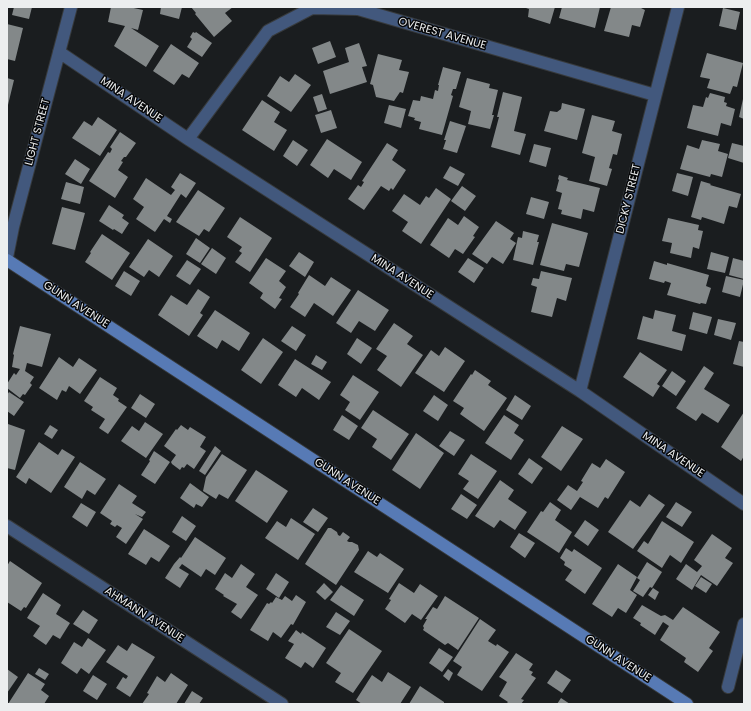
<!DOCTYPE html>
<style>
body{margin:0}
#map{position:relative;width:751px;height:711px;overflow:hidden;background:#1a1d1f;font-family:Poppins,sans-serif}
canvas{display:block}
.frame{position:absolute;inset:0;border:8px solid #eceeef;pointer-events:none}
</style>
<div id="map">
<canvas width="751" height="711"></canvas>
<div class="frame"></div>
</div>
<script>
const c = document.querySelector('canvas').getContext('2d');
c.lineJoin = 'round';
function paint(path, color) {
  c.fillStyle = color;
  c.fill(path, 'evenodd');
}
function toPath(rows) {
  const path = new Path2D();
  for (const r of rows) {
    path.moveTo(r[0], r[1]);
    for (let i = 2; i < r.length; i += 2) path.lineTo(r[i], r[i + 1]);
  }
  return path;
}
function trace(path, color, width, dash) {
  c.strokeStyle = color;
  c.lineWidth = width;
  c.lineCap = dash ? 'butt' : 'round';
  c.setLineDash(dash || []);
  c.stroke(path);
}
function drawText(font, color, halo, rows, align = 'center') {
  c.font = font + ' Poppins,sans-serif';
  c.lineWidth = 3;
  c.setLineDash([]);
  c.textBaseline = 'middle';
  c.strokeStyle = halo;
  c.fillStyle = color;
  for (const [text, x, y, turn = 0] of rows) {
    c.save();
    c.translate(x, y);
    c.rotate((+turn || 0) * Math.PI / 180);
    c.textAlign = isNaN(turn) ? turn : align;
    if (halo) c.strokeText(text, 0, 0);
    c.fillText(text, 0, 0);
    c.restore();
  }
}
paint(toPath([
 [14,7,32,7,29,19,12,15],
 [111,7,129,7,143,10,138,30,131,28,159,46,146,67,114,46,125,26,108,22],
 [161,7,182,7,179,19,160,14],
 [191,7,233,7,225,13,232,21,214,37,195,14,196,13],
 [523,7,555,7,550,24,528,17,529,9],
 [562,7,600,7,595,28,559,18],
 [611,7,639,7,645,10,640,27,632,25,629,37,604,31],
 [723,8,740,12,736,30,719,26],
 [7,24,23,28,15,61,7,59],
 [193,32,195,33,196,32,212,43,202,57,187,47,192,39,190,37],
 [330,41,336,57,318,64,312,48],
 [359,43,367,66,362,67,367,82,330,94,323,71,349,62,345,48],
 [171,44,199,63,189,78,182,74,174,85,153,71],
 [707,53,743,63,737,87,733,86,730,94,707,88,710,79,700,77],
 [378,54,402,60,399,70,409,72,403,93,400,92,394,101,376,97,373,85,370,84],
 [443,67,461,72,456,89,453,89,451,95,453,96,442,135,419,129,421,122,414,120,415,118,408,116,413,100,420,101,421,96,433,99,435,90,438,91,439,85,438,85],
 [295,74,311,85,291,112,267,96,280,76,289,82],
 [7,78,14,80,8,105,7,105],
 [467,78,490,84,489,88,498,90,492,115,494,115,490,129,468,124,471,111,459,107],
 [503,92,522,97,514,131,526,134,520,155,491,147,499,117,497,117],
 [710,93,725,97,724,102,727,103,726,106,735,109,731,126,721,123,718,136,687,128,693,105,703,107,706,97,708,98],
 [322,94,327,109,318,112,313,97],
 [743,99,744,99,744,119,739,117],
 [262,100,280,112,274,122,287,130,274,151,242,130],
 [562,103,585,109,577,140,544,131,550,111,557,112,561,109],
 [389,105,406,109,401,128,384,123],
 [331,110,337,128,321,133,315,115],
 [592,115,615,121,612,131,622,134,617,155,613,154,609,168,612,169,607,186,589,181,595,157,582,153],
 [98,117,117,130,100,156,72,138,84,121,92,126],
 [450,121,466,126,457,153,443,149,446,140,444,140],
 [120,132,136,143,126,157,124,157,121,161,123,162,118,170,128,177,115,198,89,181,108,152,110,153,112,149,110,147],
 [327,139,362,162,351,180,334,169,328,178,310,165],
 [293,140,308,150,297,166,283,156],
 [702,140,720,144,718,151,728,154,722,177,711,174,710,177,680,169,687,145,699,149],
 [387,143,398,150,392,160,406,170,393,190,391,188,389,191,381,186,364,210,348,199,358,185,361,187,364,182,362,181],
 [732,143,744,146,744,163,728,158],
 [534,144,551,148,546,167,529,162],
 [75,159,90,169,81,184,65,174],
 [450,166,465,174,458,186,443,178],
 [180,173,196,183,186,198,181,194,167,216,172,219,170,223,164,219,155,232,136,219,144,207,133,199,146,178,171,195,175,190,171,187],
 [677,173,693,177,688,196,672,191],
 [559,175,568,178,567,180,600,188,594,212,583,209,581,219,561,214,562,210,558,209,562,193,556,191,559,180,558,179],
 [701,181,711,184,710,185,741,194,737,208,729,206,724,224,702,217,701,220,691,217],
 [66,182,84,187,80,204,61,199],
 [462,186,476,196,465,211,451,201],
 [436,188,451,199,421,244,402,231,408,222,392,211,404,194,420,205,426,196,429,198],
 [198,190,225,208,209,232,204,229,199,236,176,222],
 [531,197,549,202,544,219,526,214],
 [109,205,124,215,122,218,129,223,122,234,114,229,113,230,99,221],
 [62,207,85,213,75,250,52,244],
 [464,216,479,227,473,236,475,237,463,254,455,249,449,258,430,245,448,218,458,225],
 [240,217,272,238,250,272,235,262,242,253,239,251,242,247,227,237],
 [668,218,699,225,698,230,703,231,699,249,693,247,691,258,670,253,672,243,662,241],
 [496,221,514,233,510,239,516,243,503,264,492,257,487,264,472,254],
 [552,223,588,233,579,267,566,264,564,271,540,265],
 [523,231,539,235,537,242,539,242,533,265,513,260,518,237,522,238],
 [102,234,130,253,112,280,85,262,91,253,90,252],
 [196,238,210,248,200,263,186,254],
 [148,239,173,256,159,277,149,270,144,277,129,267],
 [212,248,226,258,216,274,201,264],
 [299,252,314,262,305,277,289,266],
 [711,252,729,257,725,273,707,269],
 [266,258,286,271,279,281,286,287,279,298,282,299,275,309,260,298,263,293,249,283],
 [468,258,484,268,474,283,458,272],
 [733,258,744,261,744,279,729,275],
 [187,260,201,269,190,285,176,276],
 [654,261,667,265,667,263,709,275,706,286,711,288,706,304,701,303,700,304,667,295,671,283,665,281,664,283,649,279],
 [124,271,140,281,131,296,115,286],
 [541,271,572,278,566,301,557,298,552,317,531,312,537,287,531,285,533,278,539,279],
 [309,275,325,286,331,277,351,290,333,316,314,303,305,317,290,307,299,294,298,293],
 [726,276,744,280,740,297,722,292],
 [198,289,210,297,200,313,203,315,189,336,158,315,171,295,187,305],
 [358,290,389,310,375,331,359,321,351,333,336,323],
 [215,310,250,333,239,351,222,340,217,349,197,336],
 [655,310,676,315,672,331,686,335,682,351,637,339,643,316,653,319],
 [693,312,712,317,707,334,689,329],
 [718,319,736,323,731,340,714,335],
 [394,323,413,336,407,344,423,355,401,387,377,370,387,356,376,349],
 [20,326,51,334,42,367,27,363,25,371,34,377,30,383,32,385,25,395,23,394,20,398,7,388,7,384,14,373,16,375,20,369,12,367,14,355,13,354],
 [292,326,306,335,296,351,281,341],
 [263,338,283,352,261,384,241,370],
 [357,338,372,348,361,364,347,354],
 [739,341,744,342,744,367,733,364],
 [445,347,465,361,444,392,415,373,431,350,439,356],
 [640,352,667,370,657,384,660,386,653,397,623,377],
 [316,355,327,362,322,370,311,364],
 [59,357,73,367,79,358,97,370,80,394,69,386,66,392,62,390,57,400,39,388],
 [295,359,331,382,319,400,302,388,296,397,278,385],
 [704,366,714,373,704,389,730,405,718,423,702,413,696,421,676,408],
 [475,370,491,381,488,385,507,398,484,431,460,414,464,408,453,401,471,374,472,375],
 [672,371,686,381,676,396,662,386],
 [353,375,379,392,360,420,345,410,350,402,340,395],
 [100,377,117,388,113,395,119,399,118,401,127,407,108,434,99,428,105,419,91,410,93,407,84,401],
 [9,392,24,402,14,416,7,411,7,395],
 [140,394,155,404,146,418,131,408],
 [434,395,448,405,438,421,423,411],
 [515,395,531,406,522,420,506,410],
 [373,410,409,434,391,460,372,447,377,439,361,428],
 [744,412,744,456,741,461,721,447],
 [342,415,358,426,349,440,333,430],
 [504,415,519,425,514,433,524,440,511,460,485,443],
 [145,422,163,434,146,458,121,441,132,426,139,431],
 [8,424,25,430,15,470,7,468],
 [50,425,58,430,52,439,44,434],
 [181,425,188,430,190,427,206,437,200,447,206,451,194,469,187,464,184,468,182,467,180,470,172,464,171,462,176,455,164,446,176,429,177,430],
 [562,426,583,439,561,471,541,457],
 [450,431,465,440,454,456,439,446],
 [416,433,444,453,420,489,392,470],
 [39,442,58,455,62,449,75,457,51,493,29,478,26,484,16,477],
 [215,446,221,451,205,475,199,471],
 [154,451,170,462,155,484,141,475,150,461,149,460],
 [222,454,247,470,228,499,219,494,216,499,203,491,206,477],
 [471,454,497,471,478,499,463,489,469,481,458,474],
 [529,458,543,468,532,484,518,474],
 [606,459,625,472,608,499,605,497,598,508,580,497,571,510,557,500,568,485,577,491,583,482,581,481,592,463,600,468],
 [80,462,106,479,95,495,87,490,82,499,64,487],
 [256,470,288,491,267,523,235,501],
 [500,480,514,490,508,499,527,512,515,530,500,520,494,528,475,516],
 [190,483,209,497,202,507,196,504,194,508,180,498],
 [119,484,137,496,132,503,146,512,142,517,135,514,143,519,126,544,116,537,122,528,117,525,115,527,110,524,112,521,100,513],
 [461,494,477,505,467,519,451,509],
 [649,494,665,505,633,549,608,532,630,500,640,507],
 [550,502,561,510,555,520,572,532,559,553,527,532,541,511,543,512],
 [676,502,692,512,682,527,666,517],
 [81,503,96,512,87,527,72,517],
 [313,508,328,518,318,532,303,522],
 [182,516,196,526,186,541,172,532],
 [291,518,315,534,298,560,265,538,277,521,286,527],
 [585,520,599,530,588,546,574,536],
 [662,521,694,542,681,563,670,555,662,568,637,551,644,541,648,544],
 [328,528,331,528,337,532,338,535,340,536,343,532,350,537,347,541,349,542,352,542,358,545,359,550,336,585,305,564],
 [144,529,170,546,159,562,151,557,146,565,128,554],
 [519,533,535,543,525,558,510,547],
 [712,534,732,548,725,558,733,563,717,586,701,575,692,590,676,579,686,564,697,572,702,566,694,560],
 [195,537,226,558,215,575,206,569,201,577,182,564,179,568,189,574,180,588,165,578,174,564,180,557,181,558],
 [566,548,572,552,574,549,602,568,585,594,565,580,572,570,564,565,565,562,560,558],
 [368,551,377,557,380,553,404,569,388,593,354,572],
 [10,561,42,583,26,608,24,607,21,611,7,602,7,566],
 [647,562,662,572,652,588,650,587,643,597,633,591,640,580,637,578],
 [241,564,255,574,246,587,258,595,241,619,231,612,237,604,223,596,224,595,215,589,225,573,232,578],
 [618,564,637,577,630,590,637,595,626,613,618,608,612,617,592,604],
 [276,573,289,582,279,598,266,589],
 [701,577,712,584,706,593,695,586],
 [324,583,333,592,325,600,316,592],
 [399,583,414,593,420,584,438,596,421,620,412,614,405,623,385,609,391,600,389,599],
 [341,585,364,600,354,616,330,600],
 [653,588,659,592,655,600,648,595],
 [43,593,61,605,56,614,70,623,60,639,53,635,46,645,33,636,40,626,27,618],
 [296,595,306,602,293,625,291,624,281,638,273,632,268,641,250,630,267,603,269,604,271,602,272,603,276,597,282,600,285,596,292,601],
 [445,596,479,618,458,650,448,643,445,645,423,630,424,628,423,626,427,619,425,619,433,607,437,609],
 [642,605,661,616,665,615,673,620,683,607,720,632,709,648,713,651,698,672,684,662,686,658,660,640,669,626,663,622,655,635,640,625,641,623,633,618],
 [83,610,98,620,89,634,73,624],
 [336,612,350,621,340,635,326,627],
 [480,619,496,630,488,641,496,646,497,644,509,652,482,691,457,675,462,667,453,661],
 [349,629,382,651,353,693,335,682,341,673,326,663],
 [296,630,301,634,302,632,326,648,313,668,305,662,301,668,285,658,294,644,288,641],
 [88,638,106,650,89,674,81,668,77,674,61,663,74,642,82,647],
 [132,643,155,657,130,697,116,688,123,677,126,679,128,676,106,662,118,645,127,651],
 [439,648,453,657,442,672,429,663],
 [516,653,533,664,529,670,533,672,531,675,536,678,521,699,524,700,521,704,506,704,508,702,499,696,507,682,499,677],
 [39,668,49,674,45,680,35,674],
 [7,669,18,677,7,693],
 [448,669,453,673,449,681,443,676],
 [556,670,571,680,562,693,547,683],
 [388,672,411,687,400,704,362,704,356,700,372,675,382,682],
 [28,673,45,684,41,690,49,696,44,704,8,704],
 [171,673,188,685,176,704,142,704,149,694,147,693,157,676,165,682],
 [93,675,107,684,97,700,83,691],
 [420,686,444,702,444,703,445,704,409,704],
 [192,691,203,698,199,704,184,704],
 [561,698,570,704,557,704]
]), '#838889');
const street = toPath([
 [59,52,188,139,580,391,744,504],
 [188,139,268,31,312,8,358,9,655,95],
 [7,257,13,227,71,7],
 [580,391,678,7],
 [7,526,282,704],
 [728,687,744,624]
]);
const secondary = toPath([
 [7,260,687,704]
]);
trace(street, '#373a3c', 14);
trace(secondary, '#373a3c', 14);
trace(street, '#42587d', 12);
trace(secondary, '#577ab5', 12);
drawText('11px', '#eceeef', '#060708', [
 ["OVEREST AVENUE",442,34,16],
 ["MINA AVENUE",131,100,34],
 ["LIGHT STREET",38,132,-75],
 ["DICKY STREET",629,199,-76],
 ["MINA AVENUE",402,277,33],
 ["GUNN AVENUE",76,305,33],
 ["MINA AVENUE",673,455,34],
 ["GUNN AVENUE",347,482,33],
 ["AHMANN AVENUE",144,615,33],
 ["GUNN AVENUE",618,659,33]
]);
</script>
